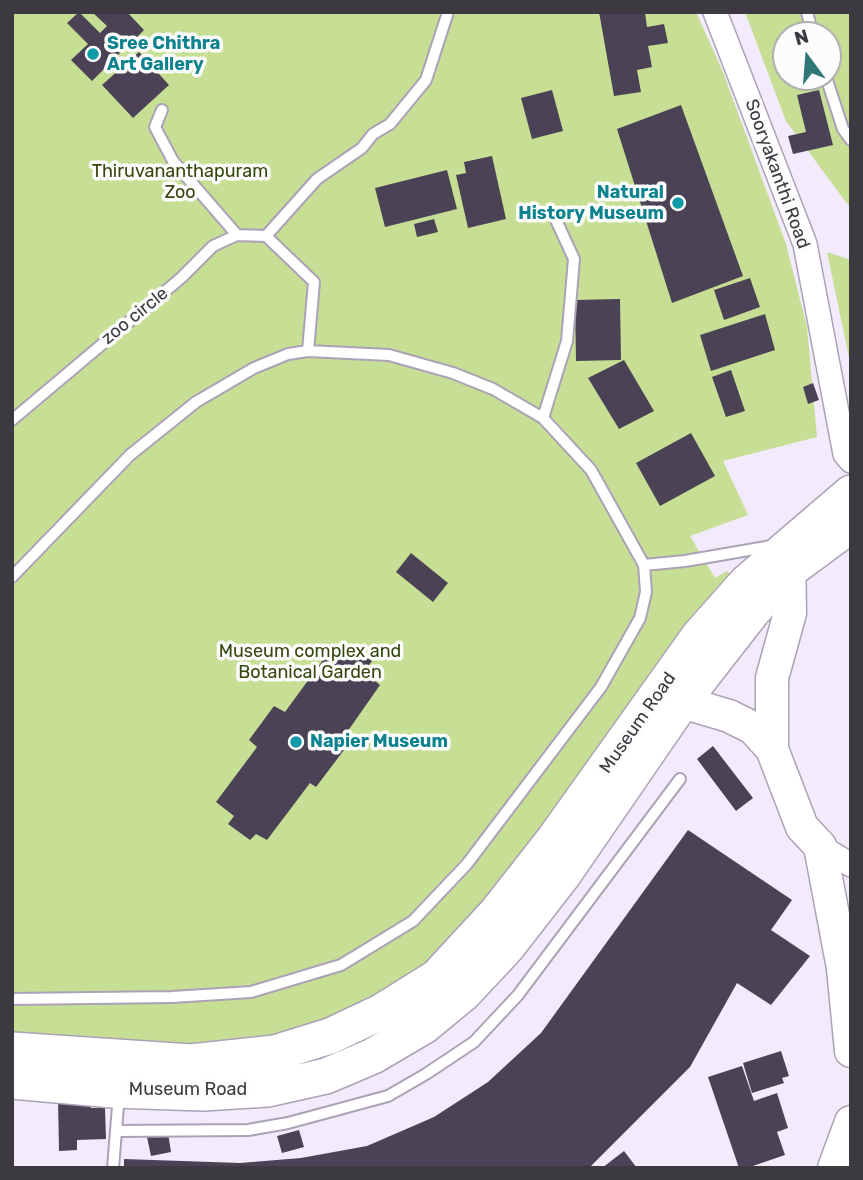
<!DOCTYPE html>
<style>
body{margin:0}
#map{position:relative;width:863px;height:1180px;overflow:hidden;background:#f3eafc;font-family:Rubik,sans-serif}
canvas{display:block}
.frame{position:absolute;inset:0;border:14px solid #3d3941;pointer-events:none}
.north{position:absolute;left:772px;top:21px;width:70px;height:70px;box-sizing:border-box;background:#fcfcfc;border:2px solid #b0aeb1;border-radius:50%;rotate:344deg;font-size:19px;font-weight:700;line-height:28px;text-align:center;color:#3d3941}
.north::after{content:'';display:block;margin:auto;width:24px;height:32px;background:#2e7775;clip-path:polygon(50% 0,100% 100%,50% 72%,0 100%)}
</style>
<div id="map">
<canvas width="863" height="1180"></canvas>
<div class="frame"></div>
<div class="north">N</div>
</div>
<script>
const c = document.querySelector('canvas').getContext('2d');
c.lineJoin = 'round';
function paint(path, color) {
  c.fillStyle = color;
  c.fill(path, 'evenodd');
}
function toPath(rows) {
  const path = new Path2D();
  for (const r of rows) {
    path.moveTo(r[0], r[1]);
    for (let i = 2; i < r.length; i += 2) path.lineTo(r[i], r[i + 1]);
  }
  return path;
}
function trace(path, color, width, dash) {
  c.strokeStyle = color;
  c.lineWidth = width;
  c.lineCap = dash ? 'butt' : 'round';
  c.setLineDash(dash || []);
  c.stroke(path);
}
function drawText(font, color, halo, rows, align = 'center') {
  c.font = font + ' Rubik,sans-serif';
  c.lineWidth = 7;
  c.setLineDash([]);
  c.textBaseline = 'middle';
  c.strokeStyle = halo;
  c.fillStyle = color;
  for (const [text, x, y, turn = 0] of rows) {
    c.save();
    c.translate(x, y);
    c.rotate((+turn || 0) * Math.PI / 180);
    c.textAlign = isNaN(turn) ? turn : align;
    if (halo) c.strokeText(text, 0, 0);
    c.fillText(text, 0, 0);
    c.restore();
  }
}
paint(toPath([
 [12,12,696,12,723,72,786,244,807,327,817,437,723,461,748,515,690,536,715,578,727,571,741,582,437,977,266,1048,12,1045],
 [745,12,851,12,851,209,786,121],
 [786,35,828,35,828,77,786,77],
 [827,252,851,260,851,367]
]), '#c6df95');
paint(toPath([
 [79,12,100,33,107,26,92,12,127,12,144,30,129,45,116,33,109,39,122,51,92,81,71,60,88,44,67,23],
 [599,12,645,12,647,27,664,24,668,43,648,46,652,67,637,70,641,92,614,96],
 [139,52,169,85,133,118,102,85],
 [552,90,563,131,532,139,521,98],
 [819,90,833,145,793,154,788,136,806,132,797,95],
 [681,105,743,276,672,303,617,129],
 [492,156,506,219,468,228,456,175,466,173,464,162],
 [447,170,457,209,385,227,375,188],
 [434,219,438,232,417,237,414,224],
 [750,278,760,307,724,320,714,290],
 [620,299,621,360,576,361,575,300],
 [765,314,775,350,711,371,700,335],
 [624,360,654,411,619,429,588,378],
 [731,370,745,411,726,417,712,377],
 [813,383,819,400,808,404,803,387],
 [691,433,715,476,660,506,636,463],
 [411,553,448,583,433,602,396,572],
 [352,646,372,661,364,672,380,685,338,745,344,750,316,787,310,783,267,840,256,834,250,840,228,824,234,816,216,802,257,747,249,740,274,706,285,712,331,649,344,658],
 [713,746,753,798,736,811,697,759],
 [688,830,792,900,771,930,810,956,771,1005,737,983,690,1067,589,1168,124,1168,124,1159,240,1163,301,1158,367,1146,434,1117,488,1082,541,1033],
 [781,1051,789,1076,782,1078,784,1083,752,1093,743,1063],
 [742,1066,754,1101,777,1093,788,1128,777,1132,785,1155,747,1168,739,1168,708,1077],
 [90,1099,91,1108,105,1108,106,1139,77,1140,77,1150,59,1151,58,1100],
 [299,1130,304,1147,282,1153,277,1136],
 [168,1133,171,1152,151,1156,147,1137],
 [624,1151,637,1168,602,1168]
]), '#4b4355');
const lane = toPath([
 [807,12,813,35],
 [826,77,843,129,851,140],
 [162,110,155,127,173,161,237,235],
 [266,236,317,179,362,148,373,134,390,124,426,80,448,12],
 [543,418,567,341,574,259,556,220],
 [12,420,181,278,213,246,237,235,266,236,314,282,308,351],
 [644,565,685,561,772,546],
 [12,577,130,455,196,402,254,368,288,354,308,351,389,355,453,373,493,389,543,418,591,470,644,565,646,592,640,618,601,687,467,864,413,921,341,965,251,992,172,997,12,999],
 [116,1131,248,1130,288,1123,388,1096,426,1074,474,1042,518,995,680,779],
 [113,1168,119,1094]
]);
const street = toPath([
 [715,12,805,244,845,454,851,461],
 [820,846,851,865]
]);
const secondary = toPath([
 [789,552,790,613,772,678,772,749,802,827,820,846,843,968,851,1051],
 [682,702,729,716,753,728,772,749],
 [834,1168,851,1122]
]);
const primary = toPath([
 [12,1050,191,1062,275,1053,330,1036,381,1012,437,977,497,912,555,838,699,636,747,582,851,493],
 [12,1081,113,1090,203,1093,268,1089,326,1076,373,1056,424,1026,464,993,507,947,563,875,682,702,752,612,790,570,851,525]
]);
trace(lane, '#aca2b7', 14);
trace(street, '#aca2b7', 26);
trace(secondary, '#aca2b7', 35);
trace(primary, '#aca2b7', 38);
trace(lane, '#fff', 10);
trace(street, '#fff', 23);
trace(secondary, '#fff', 32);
trace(primary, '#fff', 35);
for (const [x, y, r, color] of [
 [93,54,7,"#0f9aa8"],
 [678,203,7,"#0f9aa8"],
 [296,742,7,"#0f9aa8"]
]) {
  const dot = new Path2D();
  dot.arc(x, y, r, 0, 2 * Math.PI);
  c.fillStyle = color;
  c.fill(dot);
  trace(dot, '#fcfcfc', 2.5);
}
drawText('bold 18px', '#0d838f', '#fcfcfc', [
 ["Sree Chithra",107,44],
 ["Art Gallery",107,65],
 ["Natural",664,193,"right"],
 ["History Museum",664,214,"right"],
 ["Napier Museum",310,742]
], 'left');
drawText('18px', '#36450d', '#fcfcfc', [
 ["Thiruvananthapuram",180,172],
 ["Zoo",180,193],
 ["Museum complex and",310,652],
 ["Botanical Garden",310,673]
]);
drawText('18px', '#3d3941', '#fcfcfc', [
 ["Sooryakanthi Road",777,174,70],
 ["zoo circle",135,316,-39],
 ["Museum Road",638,723,-55],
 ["Museum Road",188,1090]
]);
</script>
